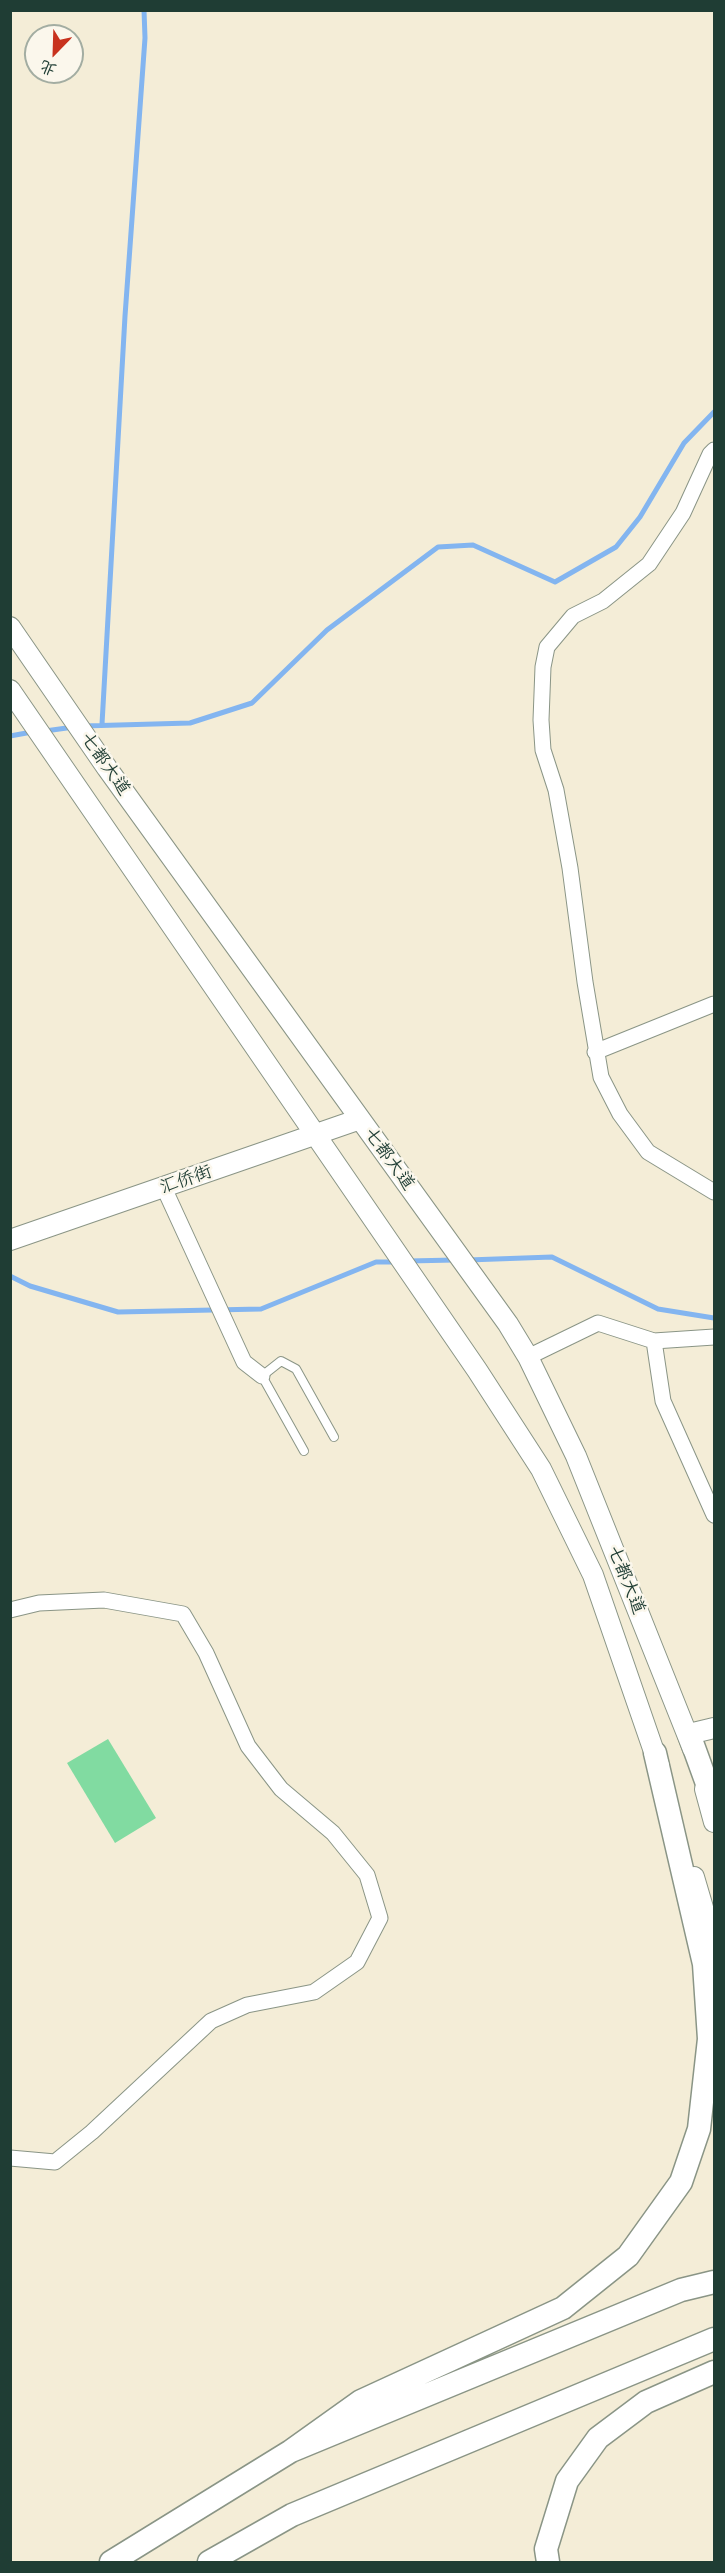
<!DOCTYPE html>
<meta charset="utf-8">
<style>
body{margin:0}
#map{position:relative;width:725px;height:2573px;overflow:hidden;background:#f4edd7;font-family:"Patrick Hand","LXGW WenKai TC",sans-serif}
canvas{display:block}
.frame{position:absolute;inset:0;border:12px solid #1f3d34;pointer-events:none}
.north{position:absolute;left:24px;top:24px;width:60px;height:60px;box-sizing:border-box;background:#fbf7ec;border:2px solid #a3ada2;border-radius:50%;rotate:203deg;font-size:16px;font-weight:700;line-height:24px;text-align:center;color:#1f3d34}
.north::after{content:'';display:block;margin:auto;width:21px;height:27px;background:#c8321e;clip-path:polygon(50% 0,100% 100%,50% 72%,0 100%)}
</style>
<div id="map">
<canvas width="725" height="2573"></canvas>
<div class="frame"></div>
<div class="north">北</div>
</div>
<script>
const c = document.querySelector('canvas').getContext('2d');
c.lineJoin = 'round';
function paint(path, color) {
  c.fillStyle = color;
  c.fill(path, 'evenodd');
}
function toPath(rows) {
  const path = new Path2D();
  for (const r of rows) {
    path.moveTo(r[0], r[1]);
    for (let i = 2; i < r.length; i += 2) path.lineTo(r[i], r[i + 1]);
  }
  return path;
}
function trace(path, color, width, dash) {
  c.strokeStyle = color;
  c.lineWidth = width;
  c.lineCap = dash ? 'butt' : 'round';
  c.setLineDash(dash || []);
  c.stroke(path);
}
function drawText(font, color, halo, rows, align = 'center') {
  c.font = font + ' "Patrick Hand","LXGW WenKai TC",sans-serif';
  c.lineWidth = 5;
  c.setLineDash([]);
  c.textBaseline = 'middle';
  c.strokeStyle = halo;
  c.fillStyle = color;
  for (const [text, x, y, turn = 0] of rows) {
    c.save();
    c.translate(x, y);
    c.rotate((+turn || 0) * Math.PI / 180);
    c.textAlign = isNaN(turn) ? turn : align;
    if (halo) c.strokeText(text, 0, 0);
    c.fillText(text, 0, 0);
    c.restore();
  }
}
paint(toPath([
 [108,1739,156,1818,115,1843,67,1763]
]), '#81dba1');
trace(toPath([
 [102,724,125,316,145,38,144,10],
 [83,726,190,723,252,703,327,630,438,547,473,545,555,582,616,547,640,517,684,443,714,412],
 [45,731,74,727],
 [10,736,32,732],
 [468,1260,552,1257,658,1309,714,1318],
 [408,1261,455,1260],
 [10,1276,30,1286,118,1312,261,1309,376,1262,395,1262]
]), '#83b5f0', 5);
const lane = toPath([
 [304,1451,262,1376,281,1361,296,1369,334,1437]
]);
const street = toPath([
 [714,450,710,454,683,513,649,564,603,601,573,616,547,647,543,667,541,720,543,750,556,790,570,868,585,982,601,1077,620,1114,648,1152,714,1192],
 [595,1052,714,1004],
 [164,1188,244,1362,262,1376],
 [654,1341,714,1337],
 [528,1357,598,1323,654,1341,663,1401,714,1515],
 [10,1610,39,1603,104,1600,183,1614,206,1653,248,1746,281,1789,333,1833,367,1875,380,1918,357,1962,314,1992,247,2005,211,2021,92,2132,55,2162,10,2158]
]);
const secondary = toPath([
 [10,627,107,768,508,1324,528,1357,576,1456,693,1749],
 [10,690,477,1370,541,1469,593,1575,659,1766],
 [10,1240,360,1119],
 [689,1734,714,1728],
 [705,1789,714,1822],
 [694,1877,714,1945]
]);
const primary = toPath([
 [689,1734,714,1803],
 [291,2451,361,2401,563,2308,628,2256,681,2182,699,2129,709,2039,704,1964,655,1753],
 [111,2562,291,2451,681,2290,714,2282],
 [209,2562,292,2515,714,2339],
 [548,2562,546,2549,567,2481,598,2438,646,2402,714,2372]
]);
trace(lane, '#8a9586', 10);
trace(street, '#8a9586', 17);
trace(secondary, '#8a9586', 22);
trace(primary, '#8a9586', 25);
trace(lane, '#fff', 8);
trace(street, '#fff', 15);
trace(secondary, '#fff', 20);
trace(primary, '#fff', 22);
drawText('18px', '#1f3d34', '#fbf7ec', [
 ["七都大道",105,764,55],
 ["七都大道",389,1159,54],
 ["汇侨街",186,1180,-19],
 ["七都大道",626,1580,68]
]);
</script>
